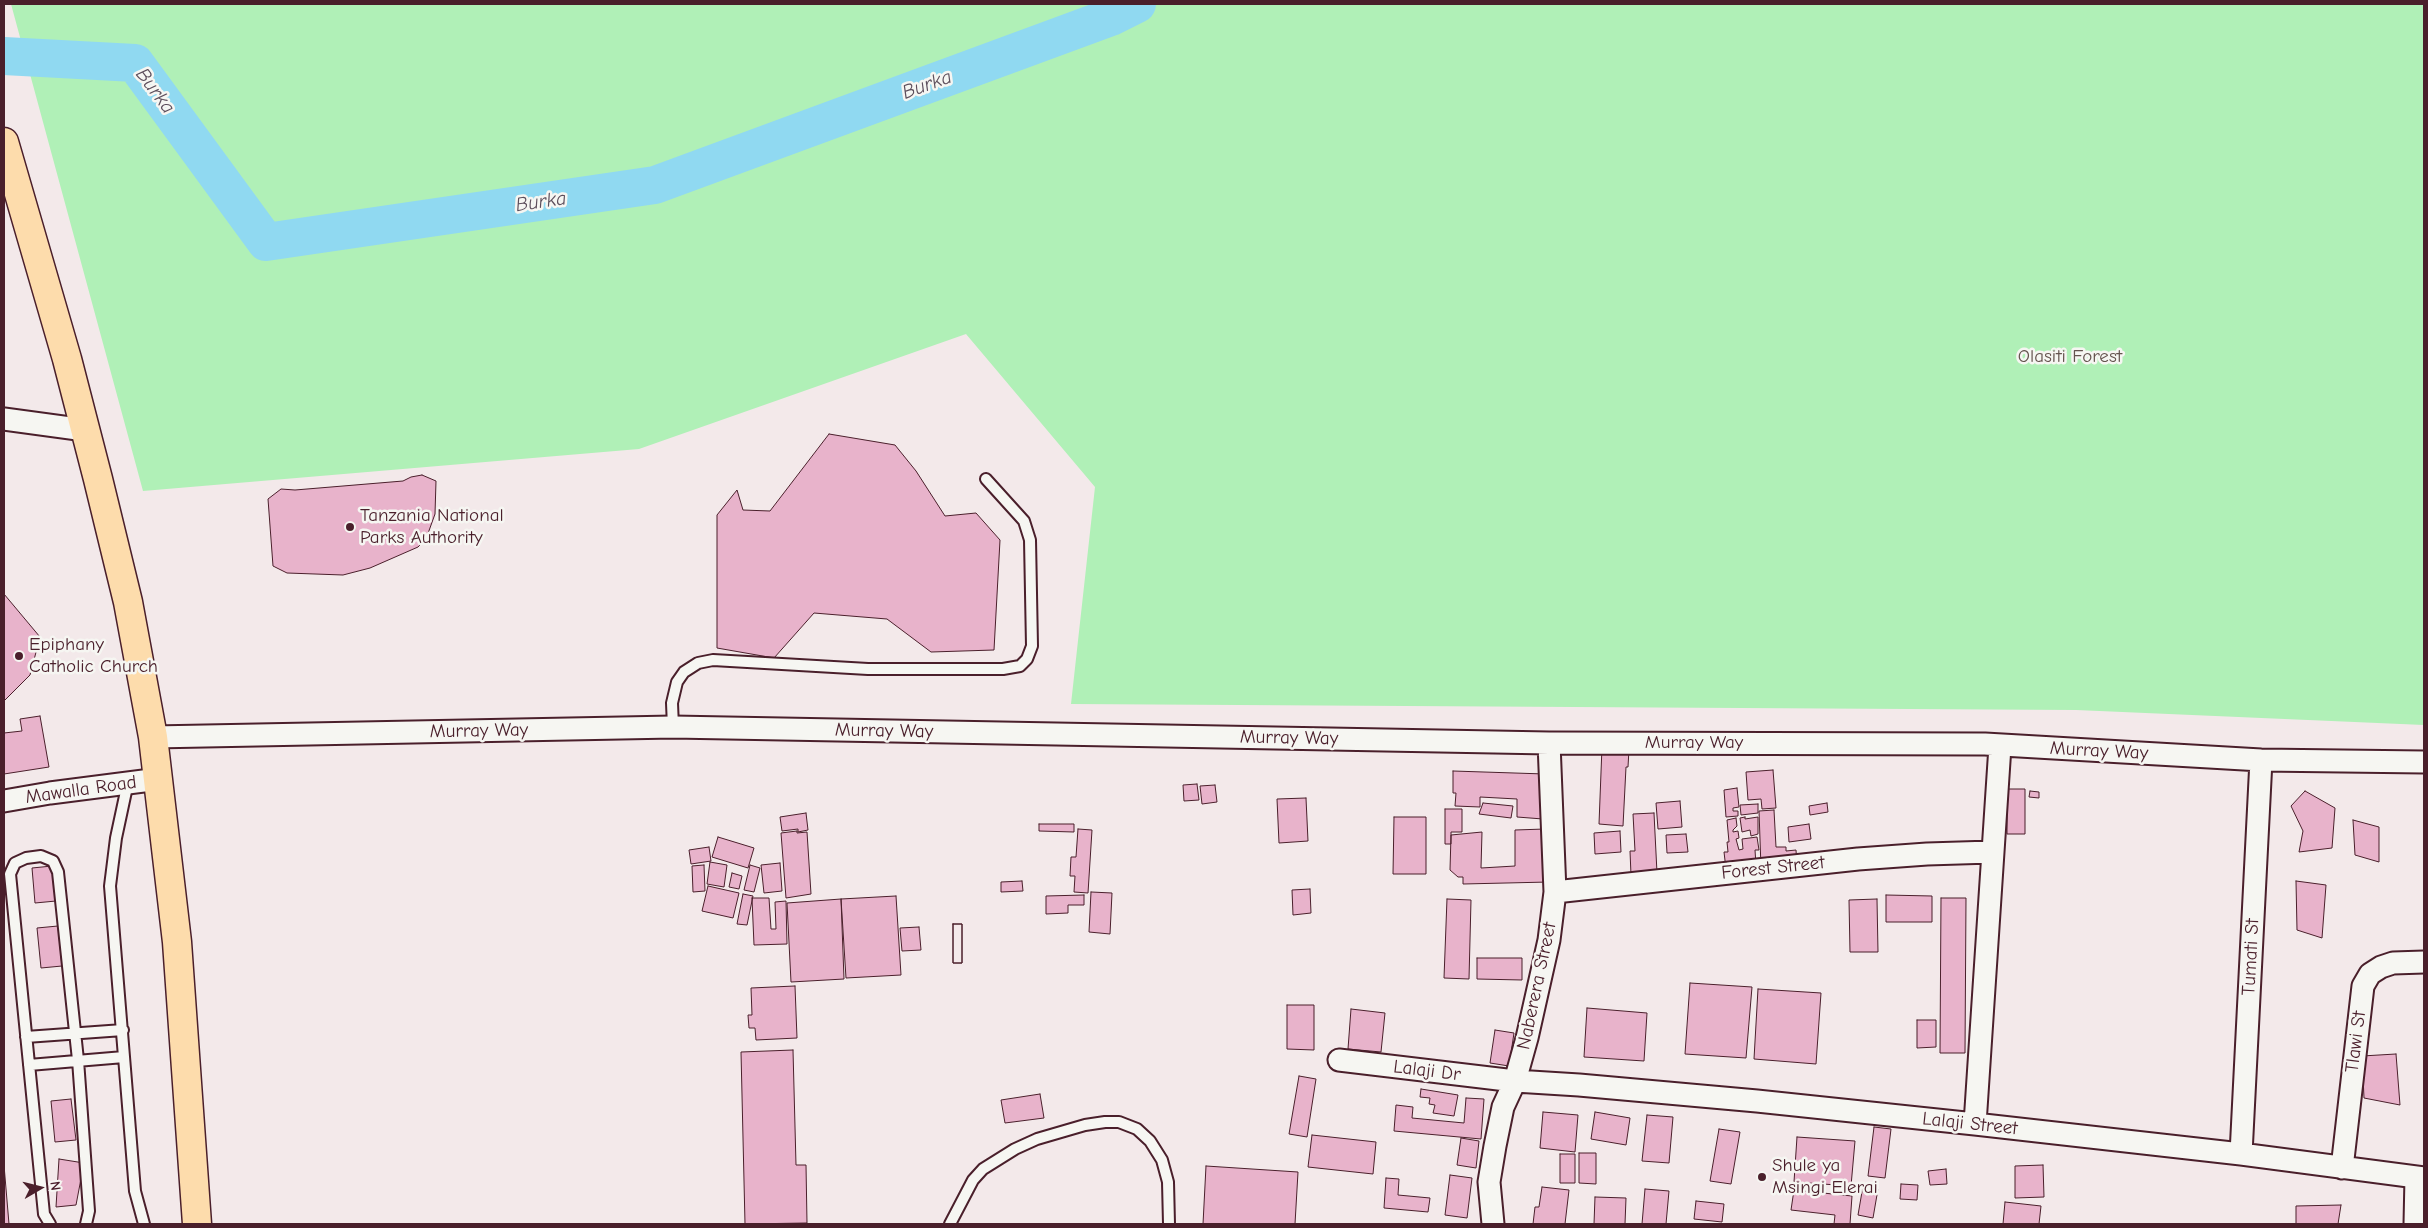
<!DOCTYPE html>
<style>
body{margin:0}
#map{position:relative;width:2428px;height:1228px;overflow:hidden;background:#f3e9ea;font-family:"Comic Neue",sans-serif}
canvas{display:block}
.frame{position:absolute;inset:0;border:5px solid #4a1f2b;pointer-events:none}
.north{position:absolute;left:15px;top:1163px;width:50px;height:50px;-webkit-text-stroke:4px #f6f6f2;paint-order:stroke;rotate:82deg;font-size:14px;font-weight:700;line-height:20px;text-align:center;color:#4a1f2b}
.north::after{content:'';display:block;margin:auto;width:18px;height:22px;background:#4a1f2b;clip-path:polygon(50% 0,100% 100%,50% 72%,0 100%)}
</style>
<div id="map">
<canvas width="2428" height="1228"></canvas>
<div class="frame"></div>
<div class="north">N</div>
</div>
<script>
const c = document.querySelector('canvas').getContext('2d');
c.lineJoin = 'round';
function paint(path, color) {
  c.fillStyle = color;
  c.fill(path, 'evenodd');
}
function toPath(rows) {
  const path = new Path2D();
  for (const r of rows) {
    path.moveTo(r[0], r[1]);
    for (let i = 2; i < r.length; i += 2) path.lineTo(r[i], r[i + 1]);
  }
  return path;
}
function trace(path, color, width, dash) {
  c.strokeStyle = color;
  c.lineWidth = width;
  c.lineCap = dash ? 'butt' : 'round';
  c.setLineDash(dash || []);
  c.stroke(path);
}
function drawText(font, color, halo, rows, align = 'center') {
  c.font = font + ' "Comic Neue",sans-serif';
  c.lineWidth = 5;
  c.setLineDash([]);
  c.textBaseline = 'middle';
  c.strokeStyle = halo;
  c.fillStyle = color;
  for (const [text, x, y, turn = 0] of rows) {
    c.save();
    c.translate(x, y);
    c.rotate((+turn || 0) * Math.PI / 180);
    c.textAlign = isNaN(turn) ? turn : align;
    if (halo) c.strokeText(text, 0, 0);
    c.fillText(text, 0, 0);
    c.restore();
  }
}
paint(toPath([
 [11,4,2424,4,2424,725,2076,710,1071,704,1095,487,966,334,639,449,143,491]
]), '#b0f0b7');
trace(toPath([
 [4,56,135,63,266,242,655,185,1111,17,1137,4]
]), '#90d9f1', 38);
const building = toPath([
 [829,434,895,445,916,471,945,516,976,513,1000,540,994,650,931,652,887,619,814,613,774,658,717,648,717,515,737,490,743,510,770,511,829,434],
 [422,475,436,481,435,514,426,539,418,547,370,568,343,575,287,573,273,566,268,499,281,489,295,490,403,481,411,477,422,475],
 [4,594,40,637,30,675,4,701,4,594],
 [40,716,49,767,4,774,4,733,22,731,20,719,40,716],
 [1602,747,1629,749,1628,767,1626,767,1623,826,1599,824,1602,747],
 [1773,770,1776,808,1762,809,1761,799,1748,800,1746,772,1773,770],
 [1453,771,1545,774,1543,819,1517,817,1517,799,1480,797,1480,807,1455,806,1456,793,1453,793,1453,771],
 [1197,784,1199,800,1184,801,1183,785,1197,784],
 [1215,785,1217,802,1202,804,1200,786,1215,785],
 [1737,788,1739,807,1733,808,1733,811,1738,811,1738,816,1726,817,1724,790,1737,788],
 [2007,789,2025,789,2025,834,2007,834,2007,789],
 [2030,791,2039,792,2039,798,2029,797,2030,791],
 [2305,791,2335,808,2332,848,2299,852,2303,831,2291,806,2305,791],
 [1306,798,1308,841,1279,843,1277,799,1306,798],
 [1680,801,1682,827,1658,829,1656,803,1680,801],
 [1483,803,1513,806,1511,818,1479,814,1483,803],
 [1827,803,1828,812,1810,815,1809,806,1827,803],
 [1758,804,1758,813,1741,815,1740,805,1758,804],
 [1445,809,1462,809,1462,832,1451,832,1451,844,1445,844,1445,809],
 [1774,810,1776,847,1786,847,1786,851,1796,850,1797,865,1761,868,1759,811,1774,810],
 [806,813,808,830,798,832,798,829,782,831,780,817,806,813],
 [1654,813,1657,873,1631,875,1630,851,1635,851,1633,814,1654,813],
 [1394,817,1426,817,1426,874,1393,874,1394,817],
 [1745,817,1745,819,1758,817,1758,834,1751,836,1750,830,1742,832,1740,818,1745,817],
 [1736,818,1737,826,1733,830,1733,832,1738,831,1739,838,1736,839,1739,850,1743,849,1742,839,1757,837,1759,850,1755,850,1756,865,1726,869,1724,852,1728,852,1727,842,1729,842,1727,820,1736,818],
 [2353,820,2379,827,2379,862,2355,855,2353,820],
 [1039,824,1074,824,1074,832,1039,831,1039,824],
 [1809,824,1811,839,1789,842,1788,827,1809,824],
 [1078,829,1092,830,1088,893,1074,892,1075,876,1070,876,1071,857,1076,857,1078,829],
 [1545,829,1549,882,1463,884,1463,877,1458,877,1450,870,1451,835,1482,832,1481,868,1515,866,1515,830,1545,829],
 [797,831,797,833,807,832,811,894,786,898,781,833,797,831],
 [1620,831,1621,852,1595,854,1594,833,1620,831],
 [1686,834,1688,852,1667,853,1666,835,1686,834],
 [718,837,754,848,748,868,712,857,718,837],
 [709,847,711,861,691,864,689,850,709,847],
 [710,862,727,865,724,887,707,884,710,862],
 [780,863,782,891,764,893,761,865,780,863],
 [704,865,705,891,693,892,692,866,704,865],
 [750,865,760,868,754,892,744,890,750,865],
 [52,866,56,901,35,903,32,868,52,866],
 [732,873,742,876,739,889,729,887,732,873],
 [1022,881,1023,891,1001,892,1001,882,1022,881],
 [2296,881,2326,885,2322,938,2297,930,2296,881],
 [708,886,739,893,733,918,702,911,708,886],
 [1310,889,1311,913,1293,915,1292,890,1310,889],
 [1091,892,1112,893,1110,934,1089,932,1091,892],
 [743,894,753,896,747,925,737,924,743,894],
 [1084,895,1084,905,1068,905,1068,913,1046,914,1046,896,1084,895],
 [1886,895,1932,896,1932,922,1886,922,1886,895],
 [896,896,901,975,846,978,841,899,896,896],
 [752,898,769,898,771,929,776,929,775,902,786,901,787,944,754,945,752,898],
 [1941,898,1966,898,1965,1053,1940,1053,1941,898],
 [841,899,844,979,791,982,787,903,841,899],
 [1447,899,1471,900,1469,979,1444,978,1447,899],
 [1877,899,1878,952,1850,952,1849,900,1877,899],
 [953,924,962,924,962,963,953,963,953,924],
 [953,924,962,924,962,963,953,963,953,924],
 [58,926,62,966,41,968,37,928,58,926],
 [919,927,921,950,902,951,900,928,919,927],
 [1477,958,1522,958,1522,980,1477,979,1477,958],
 [1690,983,1752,987,1746,1058,1685,1054,1690,983],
 [795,986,797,1038,756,1040,755,1028,749,1028,748,1015,752,1015,751,988,795,986],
 [1758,989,1821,993,1816,1064,1754,1059,1758,989],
 [1287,1005,1314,1005,1314,1050,1287,1049,1287,1005],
 [1587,1008,1647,1013,1644,1061,1584,1057,1587,1008],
 [1351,1009,1385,1013,1381,1052,1348,1049,1351,1009],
 [1917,1020,1936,1020,1936,1047,1917,1048,1917,1020],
 [1495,1030,1514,1033,1509,1066,1490,1063,1495,1030],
 [793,1050,796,1165,806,1165,807,1223,745,1224,741,1052,793,1050],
 [2396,1054,2400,1105,2364,1098,2362,1056,2396,1054],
 [1299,1076,1316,1079,1307,1137,1289,1134,1299,1076],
 [1421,1089,1458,1095,1454,1116,1433,1113,1435,1105,1429,1104,1430,1098,1420,1097,1421,1089],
 [1040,1094,1044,1118,1005,1123,1001,1100,1040,1094],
 [1466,1098,1484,1099,1481,1139,1394,1131,1396,1105,1413,1107,1412,1118,1464,1123,1466,1098],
 [71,1099,76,1140,55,1142,51,1101,71,1099],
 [1543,1112,1578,1115,1575,1152,1540,1148,1543,1112],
 [1595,1112,1630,1118,1626,1145,1591,1139,1595,1112],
 [1647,1115,1673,1117,1669,1163,1642,1161,1647,1115],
 [1874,1127,1891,1129,1885,1178,1868,1176,1874,1127],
 [1719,1129,1740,1132,1731,1184,1710,1181,1719,1129],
 [1312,1135,1376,1142,1373,1174,1308,1167,1312,1135],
 [1797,1137,1855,1141,1851,1186,1794,1182,1797,1137],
 [1461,1138,1479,1141,1476,1168,1457,1165,1461,1138],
 [1579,1153,1596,1153,1596,1184,1579,1183,1579,1153],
 [1560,1154,1575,1154,1575,1183,1560,1183,1560,1154],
 [59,1159,84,1163,76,1205,56,1207,59,1159],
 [4,1165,9,1224,4,1224,4,1165],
 [2043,1165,2044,1197,2015,1198,2015,1166,2043,1165],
 [1206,1166,1298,1172,1295,1224,1203,1224,1206,1166],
 [1946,1169,1947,1184,1930,1185,1928,1171,1946,1169],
 [1450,1175,1472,1178,1467,1218,1445,1215,1450,1175],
 [1386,1178,1399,1179,1398,1195,1430,1198,1428,1212,1384,1208,1386,1178],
 [1901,1184,1918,1185,1917,1200,1900,1199,1901,1184],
 [1863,1186,1878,1189,1873,1218,1858,1215,1863,1186],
 [1542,1187,1569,1190,1565,1224,1533,1224,1535,1207,1539,1207,1542,1187],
 [1645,1189,1669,1191,1666,1224,1642,1224,1645,1189],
 [1794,1190,1852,1196,1850,1224,1834,1224,1835,1215,1791,1210,1794,1190],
 [1595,1197,1626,1198,1625,1224,1594,1224,1595,1197],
 [1696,1201,1724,1204,1722,1222,1694,1219,1696,1201],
 [2005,1202,2041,1206,2039,1224,2003,1224,2005,1202],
 [2341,1205,2338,1224,2296,1224,2296,1206,2341,1205]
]);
paint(building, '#e8b3cb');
trace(building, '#4a1f2b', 1);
const lane = toPath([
 [673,727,672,703,677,682,684,672,698,663,713,660,868,669,1003,669,1020,666,1027,659,1032,646,1030,540,1024,521,986,479],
 [128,782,116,838,110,886,135,1191,144,1224],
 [26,1037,123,1030],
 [29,1065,124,1057],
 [50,1224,44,1214,10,874,15,863,26,858,41,856,53,861,58,872,78,1060,89,1211,86,1224],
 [950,1224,973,1180,983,1169,1015,1149,1037,1139,1085,1125,1105,1122,1119,1122,1137,1129,1150,1141,1162,1160,1168,1182,1169,1224]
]);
const street = toPath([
 [4,419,85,430],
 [153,737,673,727,1549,743,1985,744,2261,760,2424,762],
 [4,801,50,793,159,779],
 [1555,892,1858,859,1927,854,1992,852],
 [1339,1060,1515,1081,1579,1085,1757,1101,1975,1124,2241,1154,2424,1178],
 [1975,1124,2000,746],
 [2241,1154,2261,760],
 [2342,1168,2363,986,2370,974,2381,967,2393,963,2424,962],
 [1493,1224,1489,1182,1495,1146,1503,1107,1515,1081,1527,1038,1549,940,1555,892,1549,743],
 [2415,1224,2416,1177]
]);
const highway = toPath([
 [4,142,67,359,98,479,128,602,153,737,177,942,197,1224]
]);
trace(lane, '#4a1f2b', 14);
trace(street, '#4a1f2b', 25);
trace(highway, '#4a1f2b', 31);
trace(lane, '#f6f6f2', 10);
trace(street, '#f6f6f2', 21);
trace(highway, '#fddcac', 28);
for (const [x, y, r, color] of [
 [350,527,5,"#4a1f2b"],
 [19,656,5,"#4a1f2b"],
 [1762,1177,5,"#4a1f2b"]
]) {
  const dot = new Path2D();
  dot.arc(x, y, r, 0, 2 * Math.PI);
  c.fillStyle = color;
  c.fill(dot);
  trace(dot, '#f6f6f2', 2);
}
drawText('19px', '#64534e', '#f6f6f2', [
 ["Olasiti Forest",2070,357]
]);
drawText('19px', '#4a1f2b', '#f6f6f2', [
 ["Tanzania National",360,516],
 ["Parks Authority",360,538],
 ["Epiphany",29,645],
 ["Catholic Church",29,667],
 ["Shule ya",1772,1166],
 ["Msingi Elerai",1772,1188]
], 'left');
drawText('19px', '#4a1f2b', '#f6f6f2', [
 ["Murray Way",479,731,-1],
 ["Murray Way",884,731,1],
 ["Murray Way",1289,738,1],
 ["Murray Way",1694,743],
 ["Murray Way",2099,751,3],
 ["Mawalla Road",81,790,-8],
 ["Forest Street",1773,868,-6],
 ["Tumati St",2251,957,-87],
 ["Naberera Street",1537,986,-78],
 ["Tlawi St",2356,1042,-83],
 ["Lalaji Dr",1427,1071,7],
 ["Lalaji Street",1970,1124,6]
]);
drawText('italic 20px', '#5c4e5c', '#f6f6f2', [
 ["Burka",927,85,-20],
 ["Burka",155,91,53],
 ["Burka",541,202,-8]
]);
</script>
